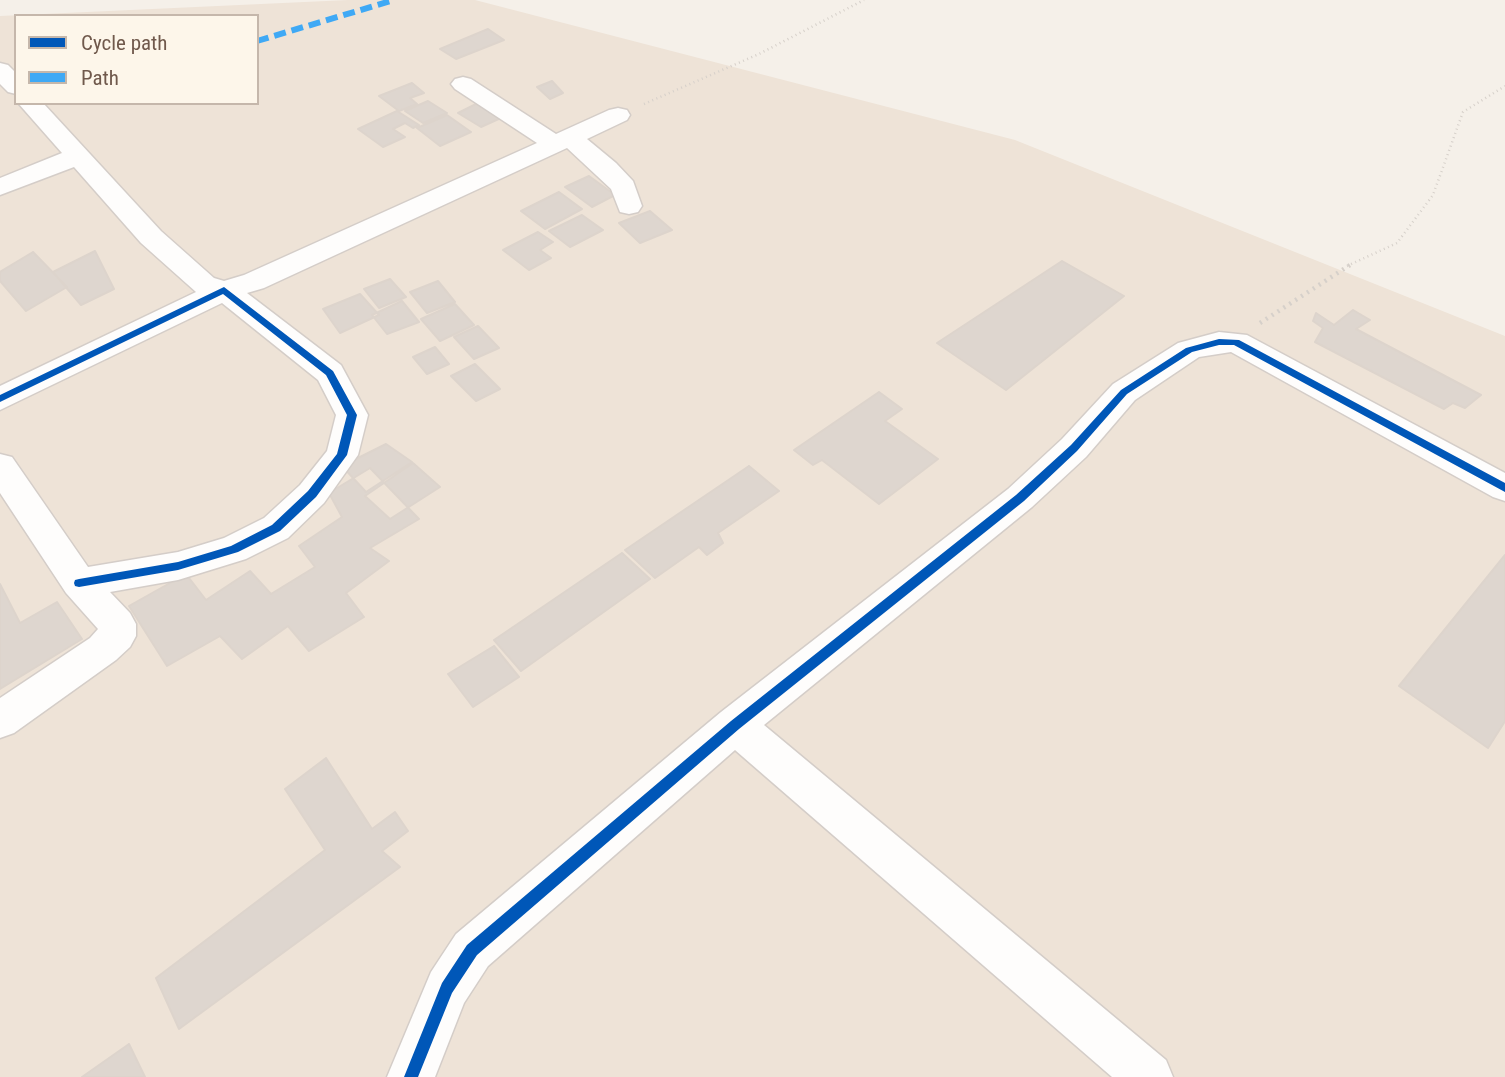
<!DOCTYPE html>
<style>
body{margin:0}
#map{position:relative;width:1505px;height:1077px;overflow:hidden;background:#f5f0e9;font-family:"Roboto Condensed",sans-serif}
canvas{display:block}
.legend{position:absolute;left:14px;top:14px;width:245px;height:91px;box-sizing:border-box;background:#fdf6ea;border:2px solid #c5b7ab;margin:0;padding:9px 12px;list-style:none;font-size:21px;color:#70594c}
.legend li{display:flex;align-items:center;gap:14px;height:35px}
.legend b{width:35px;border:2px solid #c5b7ab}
</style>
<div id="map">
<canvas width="1505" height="1077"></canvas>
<ul class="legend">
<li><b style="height:9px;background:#0057b8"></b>Cycle path</li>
<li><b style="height:9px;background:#3fa9f5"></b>Path</li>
</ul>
</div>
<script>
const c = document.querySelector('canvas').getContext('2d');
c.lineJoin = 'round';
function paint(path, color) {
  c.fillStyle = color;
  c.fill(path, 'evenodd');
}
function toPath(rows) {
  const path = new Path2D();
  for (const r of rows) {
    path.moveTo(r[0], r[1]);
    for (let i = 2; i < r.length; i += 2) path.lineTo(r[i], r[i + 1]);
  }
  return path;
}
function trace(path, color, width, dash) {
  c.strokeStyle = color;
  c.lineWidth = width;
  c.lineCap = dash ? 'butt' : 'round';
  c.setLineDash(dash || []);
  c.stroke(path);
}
paint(toPath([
 [348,0,475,0,1015,140,1505,336,1505,1077,0,1077,0,16],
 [16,16,257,16,257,103,16,103]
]), '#eee3d7');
const building = toPath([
 [488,29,504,40,456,59,440,49,488,29],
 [552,81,563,93,550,99,537,87,552,81],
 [412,83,424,93,410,98,417,104,399,111,379,96,412,83],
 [428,101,447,113,423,123,405,111,428,101],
 [480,102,503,117,481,127,458,113,480,102],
 [397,111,419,125,413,128,405,123,393,129,405,137,383,147,358,129,397,111],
 [447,115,471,132,440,146,417,128,447,115],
 [589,176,615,195,592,207,565,187,589,176],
 [559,192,582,209,545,229,521,211,559,192],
 [650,211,672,230,640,243,619,223,650,211],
 [582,215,603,230,570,247,549,231,582,215],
 [538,232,553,242,540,250,551,258,529,270,503,250,538,232],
 [95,251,114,289,81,305,53,272,95,251],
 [33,252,67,287,26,311,0,281,0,272,33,252],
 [1062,261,1124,296,1006,390,937,343,1062,261],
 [390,279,406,297,379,308,364,289,390,279],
 [438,281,455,302,427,313,410,292,438,281],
 [360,294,379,315,340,333,323,309,360,294],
 [402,301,419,322,387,334,372,315,402,301],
 [455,304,474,325,440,341,421,319,455,304],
 [1353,310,1370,320,1356,329,1481,395,1465,408,1453,403,1444,409,1315,342,1323,328,1313,321,1316,313,1334,325,1353,310],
 [478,326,499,348,474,359,454,337,478,326],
 [435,347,449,364,427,374,413,357,435,347],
 [475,364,500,389,476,401,451,376,475,364],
 [879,392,902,409,885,421,938,459,879,504,822,460,813,465,794,450,879,392],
 [386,444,412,462,366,492,342,466,386,444],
 [413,463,440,487,390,519,365,496,413,463],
 [749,466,779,491,718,533,723,543,707,555,699,547,655,578,625,550,749,466],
 [370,468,419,519,370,548,389,561,346,593,364,617,309,651,288,626,242,659,220,636,167,666,129,606,186,574,206,600,250,571,271,594,315,567,299,546,342,517,329,493,370,468],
 [622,553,650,579,521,671,494,640,622,553],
 [1505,555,1505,721,1488,748,1399,686,1505,555],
 [0,584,20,623,57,602,82,639,0,689,0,584],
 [494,646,519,677,473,707,448,674,494,646],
 [326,758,372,829,395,812,408,831,382,851,400,867,179,1029,156,978,325,850,285,789,326,758],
 [129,1044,145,1077,82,1077,129,1044]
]);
paint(building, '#ded6cf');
trace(building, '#ddd4cc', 2);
const minor = toPath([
 [0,63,8,65,16,73,16,94,8,92,0,84,0,63],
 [463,77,471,79,556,134,609,110,618,108,627,110,630,115,627,120,587,139,616,163,633,181,642,206,638,212,629,214,620,212,611,189,567,148,264,288,247,293,341,365,368,415,358,455,324,503,288,538,246,559,178,580,110,592,130,613,136,624,136,636,130,647,116,660,14,733,0,738,0,698,90,638,98,629,66,593,0,493,0,454,12,457,88,567,178,552,224,538,264,518,300,485,327,451,336,415,318,380,222,303,0,410,0,386,196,292,141,243,74,167,0,195,0,178,62,153,18,103,43,103,161,231,214,278,224,281,244,275,537,143,455,89,451,84,455,79,463,77],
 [1219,332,1247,335,1505,473,1505,501,1493,497,1231,352,1199,357,1135,400,1086,457,1032,507,764,725,1166,1060,1173,1077,1112,1077,735,750,488,966,464,1003,435,1077,387,1077,431,972,456,934,721,712,1008,489,1062,439,1113,384,1178,343,1219,332]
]);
trace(minor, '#d4cdc8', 3);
trace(toPath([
 [644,104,759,54,864,0],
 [1347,266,1397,243,1433,195,1463,112,1505,86]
]), '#d6d0ca', 2.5, [1, 3.5]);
trace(toPath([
 [1260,323,1350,265]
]), '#d6d0ca', 4.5, [2, 5]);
paint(minor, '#fefdfc');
trace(toPath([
 [257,41,394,0]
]), '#3fa9f5', 6, [12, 6]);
paint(toPath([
 [224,287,333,371,357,415,347,455,316,497,280,531,238,552,178,570,79,587,75,586,74,583,75,580,79,579,178,562,231,546,272,525,308,491,337,454,347,415,326,375,223,294,0,402,0,395,224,287],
 [1219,339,1239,340,1505,483,1505,492,1234,345,1219,345,1192,352,1127,394,1077,451,1024,501,739,729,477,955,452,993,418,1077,404,1077,442,983,467,945,731,721,1016,495,1071,445,1121,390,1186,348,1219,339]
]), '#0057b8');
</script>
